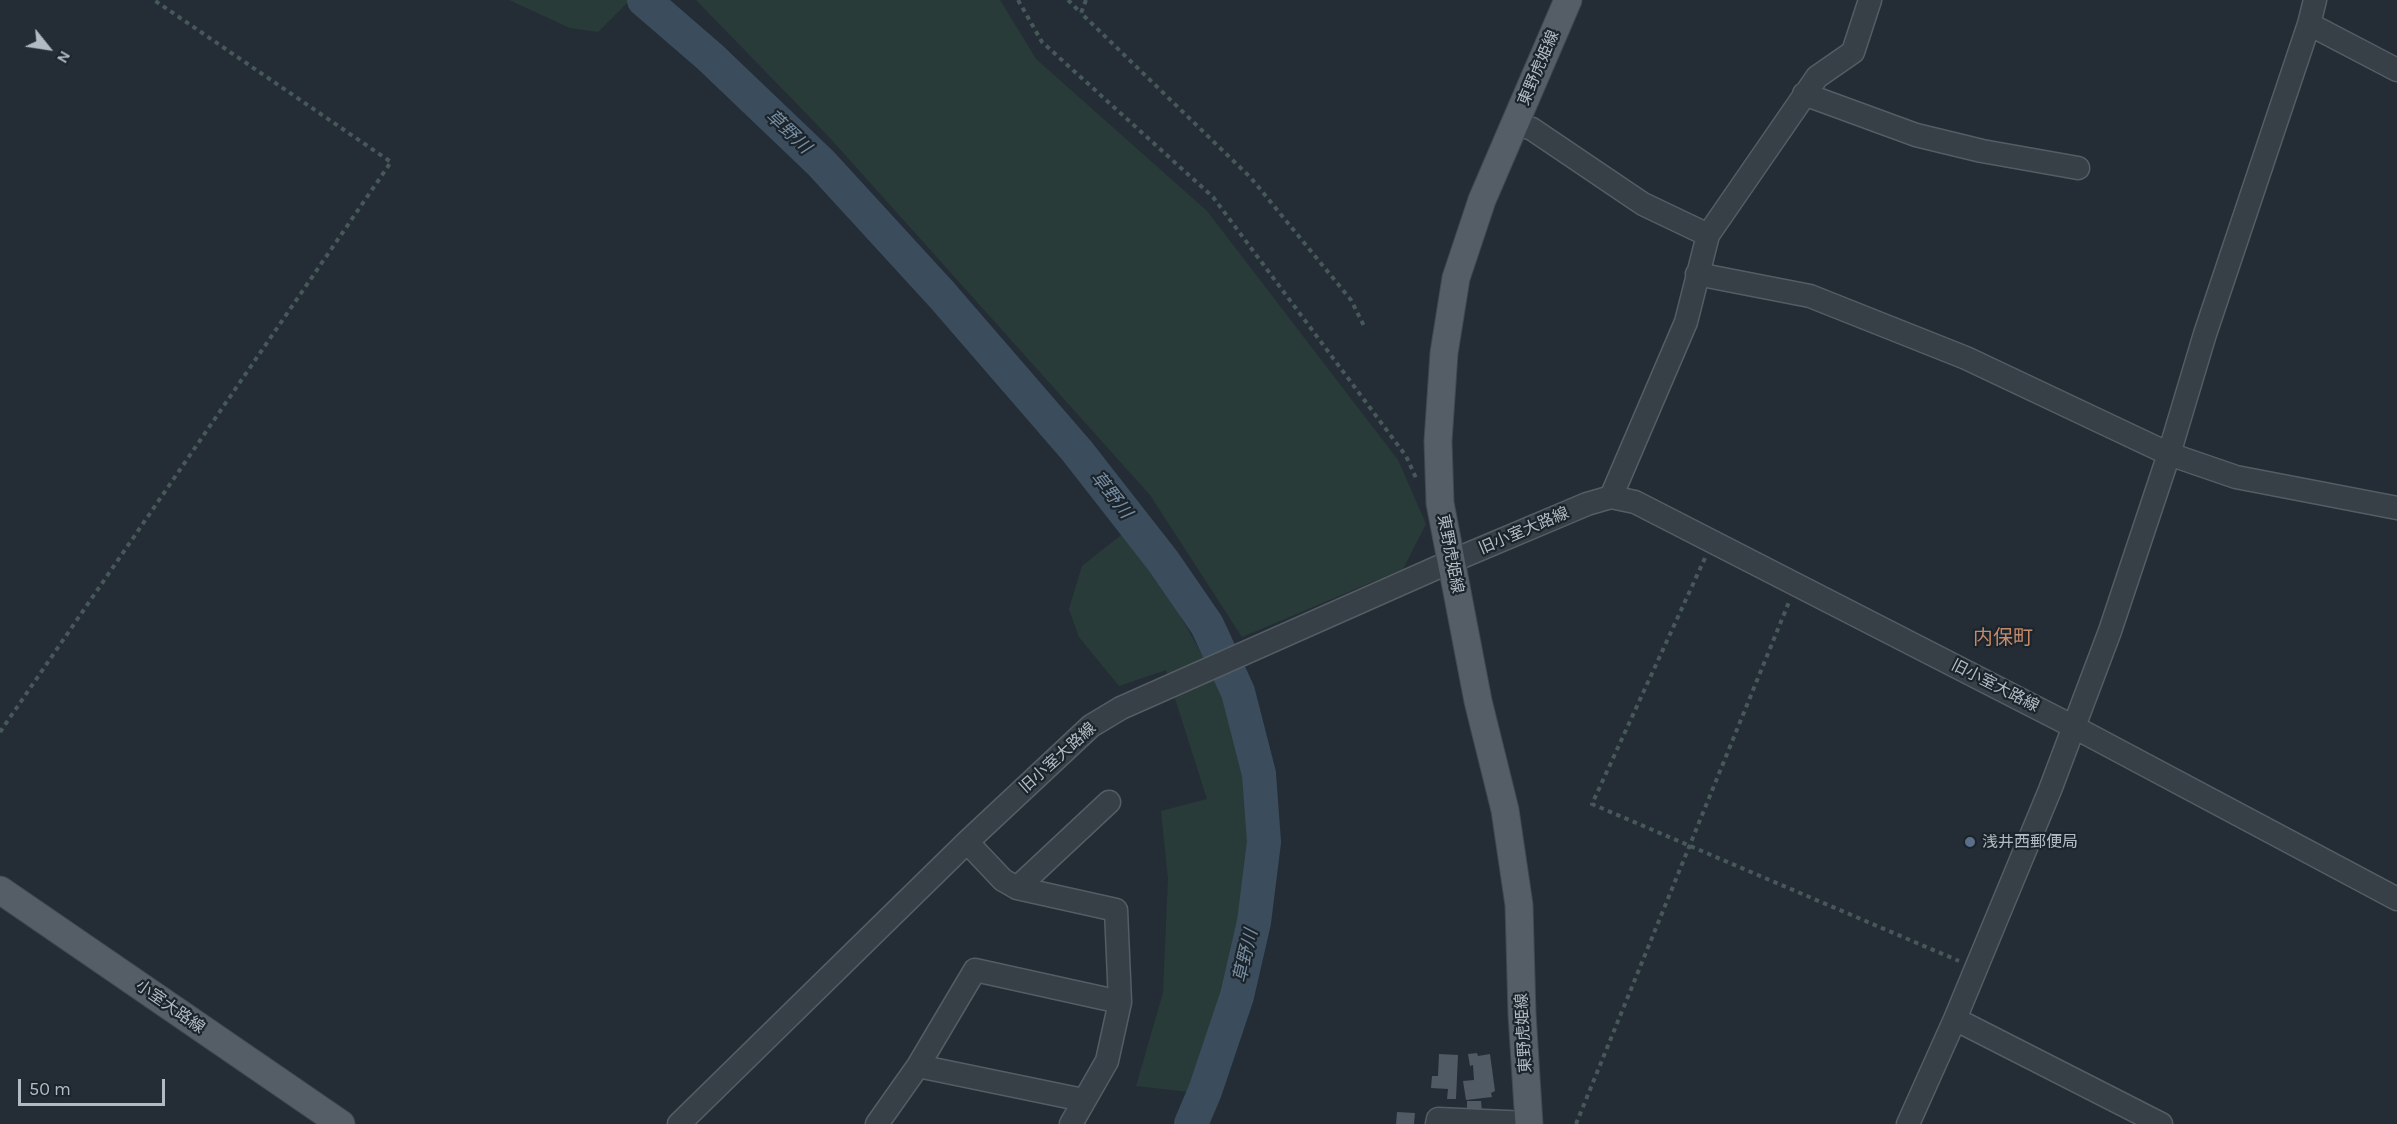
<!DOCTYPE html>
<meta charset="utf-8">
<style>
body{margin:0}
#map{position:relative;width:2397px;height:1124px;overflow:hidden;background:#242d36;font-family:Karla,sans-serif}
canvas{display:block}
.north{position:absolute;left:18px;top:18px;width:60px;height:60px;-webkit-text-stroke:4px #1c242b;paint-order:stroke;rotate:120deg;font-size:16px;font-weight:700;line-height:24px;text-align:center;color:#b2bac3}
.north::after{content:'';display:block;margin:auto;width:21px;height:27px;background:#b2bac3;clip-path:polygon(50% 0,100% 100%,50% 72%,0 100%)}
.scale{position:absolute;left:18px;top:1079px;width:147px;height:27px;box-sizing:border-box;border:3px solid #b2bac3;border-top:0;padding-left:8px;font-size:18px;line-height:21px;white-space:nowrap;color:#b2bac3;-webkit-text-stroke:4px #1c242b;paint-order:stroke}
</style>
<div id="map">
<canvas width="2397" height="1124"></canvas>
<div class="north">N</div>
<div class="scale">50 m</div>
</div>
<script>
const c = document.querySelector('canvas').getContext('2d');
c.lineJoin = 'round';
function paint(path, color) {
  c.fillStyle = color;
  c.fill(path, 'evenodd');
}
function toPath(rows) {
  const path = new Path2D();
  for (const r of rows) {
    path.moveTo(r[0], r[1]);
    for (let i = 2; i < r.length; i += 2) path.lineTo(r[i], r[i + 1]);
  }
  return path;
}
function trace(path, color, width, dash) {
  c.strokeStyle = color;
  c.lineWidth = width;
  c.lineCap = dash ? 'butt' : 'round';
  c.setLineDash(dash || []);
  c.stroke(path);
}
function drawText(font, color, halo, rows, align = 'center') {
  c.font = font + ' Karla,"Noto Sans JP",sans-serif';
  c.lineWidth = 4.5;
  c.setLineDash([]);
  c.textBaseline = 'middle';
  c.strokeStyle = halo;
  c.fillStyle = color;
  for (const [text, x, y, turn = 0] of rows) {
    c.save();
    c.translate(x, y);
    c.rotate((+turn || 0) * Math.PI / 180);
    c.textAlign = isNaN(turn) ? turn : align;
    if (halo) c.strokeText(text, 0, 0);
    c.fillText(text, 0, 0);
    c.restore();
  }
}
paint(toPath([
 [509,0,630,0,598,32,570,28],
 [696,0,1000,0,1036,59,1207,211,1398,460,1426,524,1403,569,1242,637,1150,495,830,138],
 [1130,528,1228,700,1255,821,1241,938,1199,1093,1136,1086,1163,993,1168,879,1161,811,1207,799,1166,670,1119,686,1079,637,1069,609,1082,566]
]), '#293b39');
trace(toPath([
 [644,0,710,57,821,163,942,295,1077,451,1163,561,1207,625,1238,692,1259,774,1264,842,1254,922,1237,996,1205,1091,1191,1124]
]), '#3b4d5d', 34);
paint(toPath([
 [1477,1053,1478,1056,1490,1054,1495,1091,1491,1093,1492,1097,1466,1100,1463,1081,1474,1080,1473,1065,1470,1066,1468,1054],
 [1439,1054,1458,1055,1456,1099,1447,1099,1448,1089,1431,1088,1432,1076,1438,1076],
 [1467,1101,1481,1101,1482,1112,1467,1112],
 [1397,1112,1415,1113,1414,1124,1396,1124]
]), '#4f5a64');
const minor = toPath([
 [2309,24,2397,70],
 [1804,94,1916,135,1982,151,2078,168],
 [1515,123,1532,129,1643,204,1708,235],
 [1697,274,1810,296,1966,358,2169,454,2236,477,2397,508],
 [1611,497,1686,322,1708,235,1817,77,1853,52,1870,0],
 [967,842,1003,880,1017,888,1116,910,1120,1002,1107,1061,1071,1124],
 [1017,888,1109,802],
 [1955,1019,2161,1124],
 [918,1066,1083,1100],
 [679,1124,967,842,1091,726,1121,708,1452,561,1587,504,1611,497,1635,502,2074,727,2397,899],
 [877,1124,918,1066,975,970,1120,1002],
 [1437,1124,1438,1119,1529,1123],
 [1908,1124,1955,1019,2050,790,2110,631,2169,454,2205,334,2309,24,2315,0]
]);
const major = toPath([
 [0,890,341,1124],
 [1529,1124,1522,1014,1519,905,1505,810,1478,701,1440,503,1438,441,1444,353,1456,278,1482,200,1568,0]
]);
trace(minor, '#555d64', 25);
trace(major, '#404850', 29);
trace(toPath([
 [1018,0,1042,42,1213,197,1406,456,1416,478],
 [1068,0,1081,13],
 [1086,0,1081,13,1251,178,1351,300,1365,328],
 [1705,558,1592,804,1959,961],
 [0,732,391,162,154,0],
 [1576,1124,1789,602]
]), '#475858', 4, [4.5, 4.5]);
trace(minor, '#373f47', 22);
trace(major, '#555e67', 27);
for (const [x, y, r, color] of [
 [1970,842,6,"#5c6f8a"]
]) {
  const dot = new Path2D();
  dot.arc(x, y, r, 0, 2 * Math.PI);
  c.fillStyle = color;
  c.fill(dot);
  trace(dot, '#1c242b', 2);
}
drawText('16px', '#b2bac3', '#1c242b', [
 ["東野虎姫線",1539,68,-67],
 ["旧小室大路線",1524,531,-23],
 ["東野虎姫線",1450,554,79],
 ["旧小室大路線",1995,686,27],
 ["旧小室大路線",1058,758,-42],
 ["小室大路線",170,1007,35],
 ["東野虎姫線",1524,1033,-93]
]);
drawText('16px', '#b2bac3', '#1c242b', [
 ["浅井西郵便局",1982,842]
], 'left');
drawText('italic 18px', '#768da2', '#1c242b', [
 ["草野川",788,132,43],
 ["草野川",1111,495,52],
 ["草野川",1246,956,-77]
]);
drawText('20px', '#c5896b', '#1c242b', [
 ["内保町",2003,638]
]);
</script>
